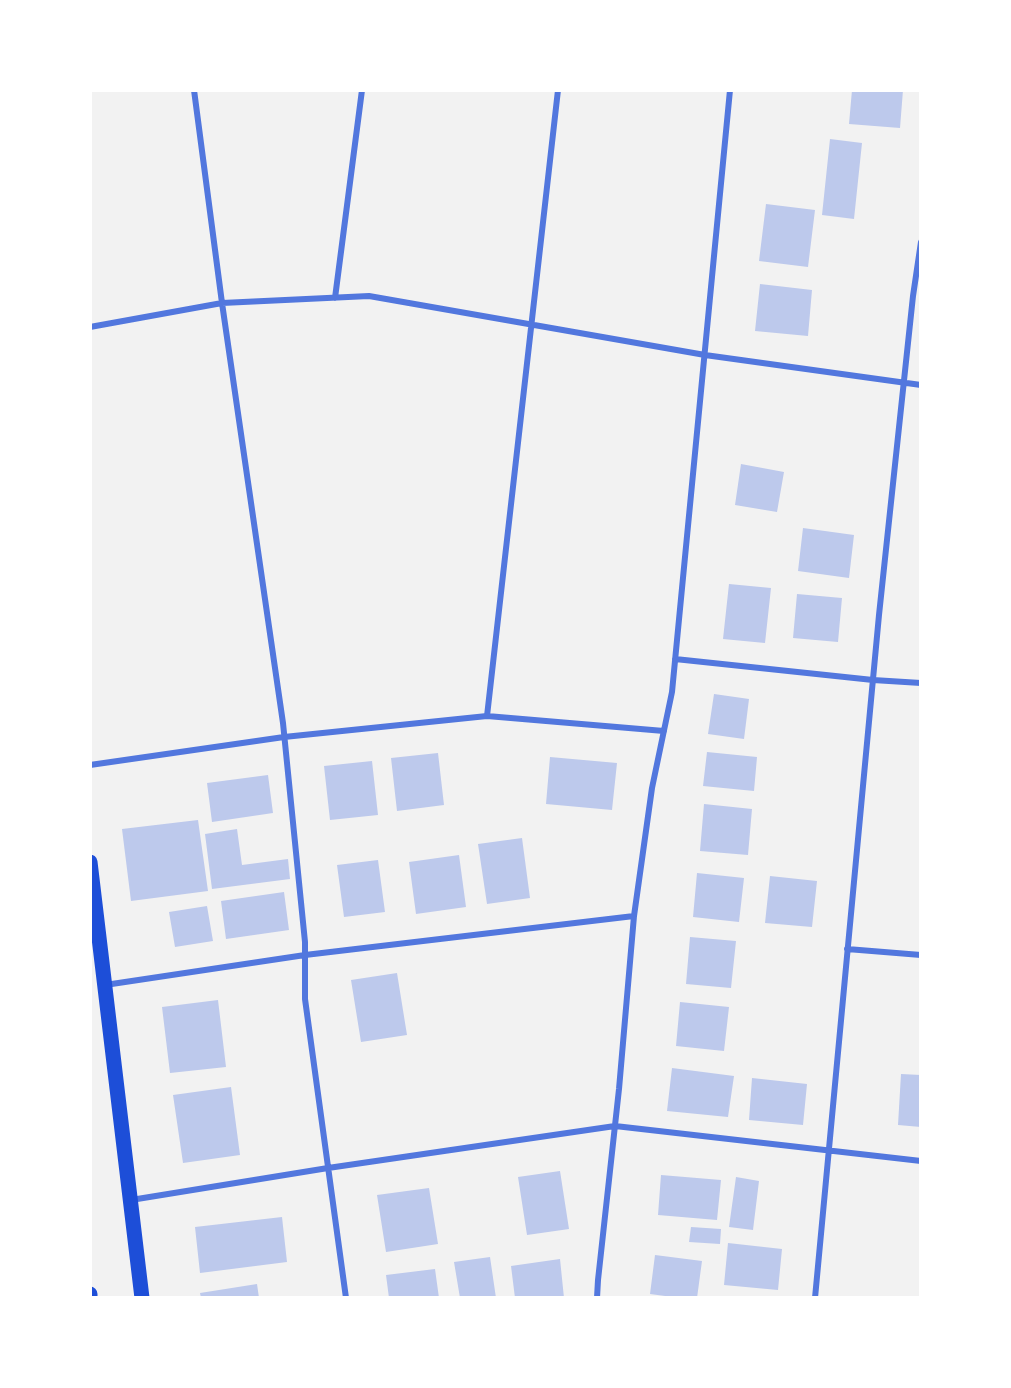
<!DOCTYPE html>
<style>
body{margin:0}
#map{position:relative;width:1011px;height:1388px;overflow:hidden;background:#f2f2f2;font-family:Quicksand,sans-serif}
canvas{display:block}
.frame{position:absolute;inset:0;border:92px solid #fff;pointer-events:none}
</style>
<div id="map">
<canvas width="1011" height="1388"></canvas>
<div class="frame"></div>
</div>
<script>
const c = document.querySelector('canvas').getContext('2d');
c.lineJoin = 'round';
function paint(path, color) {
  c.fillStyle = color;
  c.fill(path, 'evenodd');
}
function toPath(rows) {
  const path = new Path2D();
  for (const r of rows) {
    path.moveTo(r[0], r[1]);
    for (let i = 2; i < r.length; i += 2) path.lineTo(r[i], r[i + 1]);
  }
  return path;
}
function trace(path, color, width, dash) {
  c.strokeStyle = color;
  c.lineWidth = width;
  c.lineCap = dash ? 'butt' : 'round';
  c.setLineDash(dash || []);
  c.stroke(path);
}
paint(toPath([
 [852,90,903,90,900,128,849,124],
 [830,139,862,143,854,219,822,215],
 [766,204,815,210,808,267,759,261],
 [760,284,812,290,808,336,755,331],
 [741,464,784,472,777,512,735,505],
 [803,528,854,535,849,578,798,571],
 [729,584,771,588,765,643,723,639],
 [797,594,842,598,838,642,793,638],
 [714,694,749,699,744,739,708,734],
 [707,752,757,757,754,791,703,786],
 [438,753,444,805,397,811,391,758],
 [550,757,617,763,612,810,546,804],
 [372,761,378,815,330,820,324,766],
 [268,775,273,813,212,822,207,783],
 [704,804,752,809,748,855,700,851],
 [198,820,208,891,131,901,122,829],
 [237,829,242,865,288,859,290,879,212,889,205,834],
 [522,838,530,898,487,904,478,844],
 [459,855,466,907,416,914,409,862],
 [378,860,385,912,344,917,337,865],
 [697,873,744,878,739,922,693,917],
 [770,876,817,881,812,927,765,923],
 [284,892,289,930,226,939,221,901],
 [207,906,213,941,175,947,169,912],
 [690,937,736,941,731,988,686,984],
 [397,973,407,1035,361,1042,351,980],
 [218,1000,226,1067,170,1073,162,1007],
 [680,1002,729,1007,724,1051,676,1046],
 [672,1068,734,1076,728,1117,667,1111],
 [901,1074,921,1075,921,1127,898,1125],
 [752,1078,807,1084,803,1125,749,1120],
 [231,1087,240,1155,183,1163,173,1095],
 [560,1171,569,1229,527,1235,518,1177],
 [661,1175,721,1180,717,1220,658,1215],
 [736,1177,759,1181,753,1230,729,1227],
 [429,1188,438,1244,386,1252,377,1195],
 [282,1217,287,1262,200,1273,195,1227],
 [691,1227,721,1229,720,1244,689,1242],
 [728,1243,782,1249,778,1290,724,1285],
 [655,1255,702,1261,697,1298,680,1298,650,1294],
 [490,1257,496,1298,460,1298,454,1262],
 [560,1259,564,1298,515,1298,511,1266],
 [435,1269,439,1298,389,1298,386,1275],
 [257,1284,259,1298,201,1298,200,1293]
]), '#bdc9ec');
trace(toPath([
 [194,90,222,303,283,723,305,942,305,999,346,1298],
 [335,298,362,90],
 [90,327,222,303,369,296,705,355,921,385],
 [675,659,873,680,921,683],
 [487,716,558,90],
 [90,765,284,737,487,716,664,731],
 [847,949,921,955],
 [105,985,305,955,634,916],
 [131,1200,328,1168,615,1126,921,1161],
 [597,1298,598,1280,619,1089,634,916,652,788,672,692,730,90],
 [815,1298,879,615,913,296,921,242]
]), '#5277de', 6);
trace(toPath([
 [90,862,142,1298],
 [90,1294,90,1298]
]), '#1d4ed8', 15);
</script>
